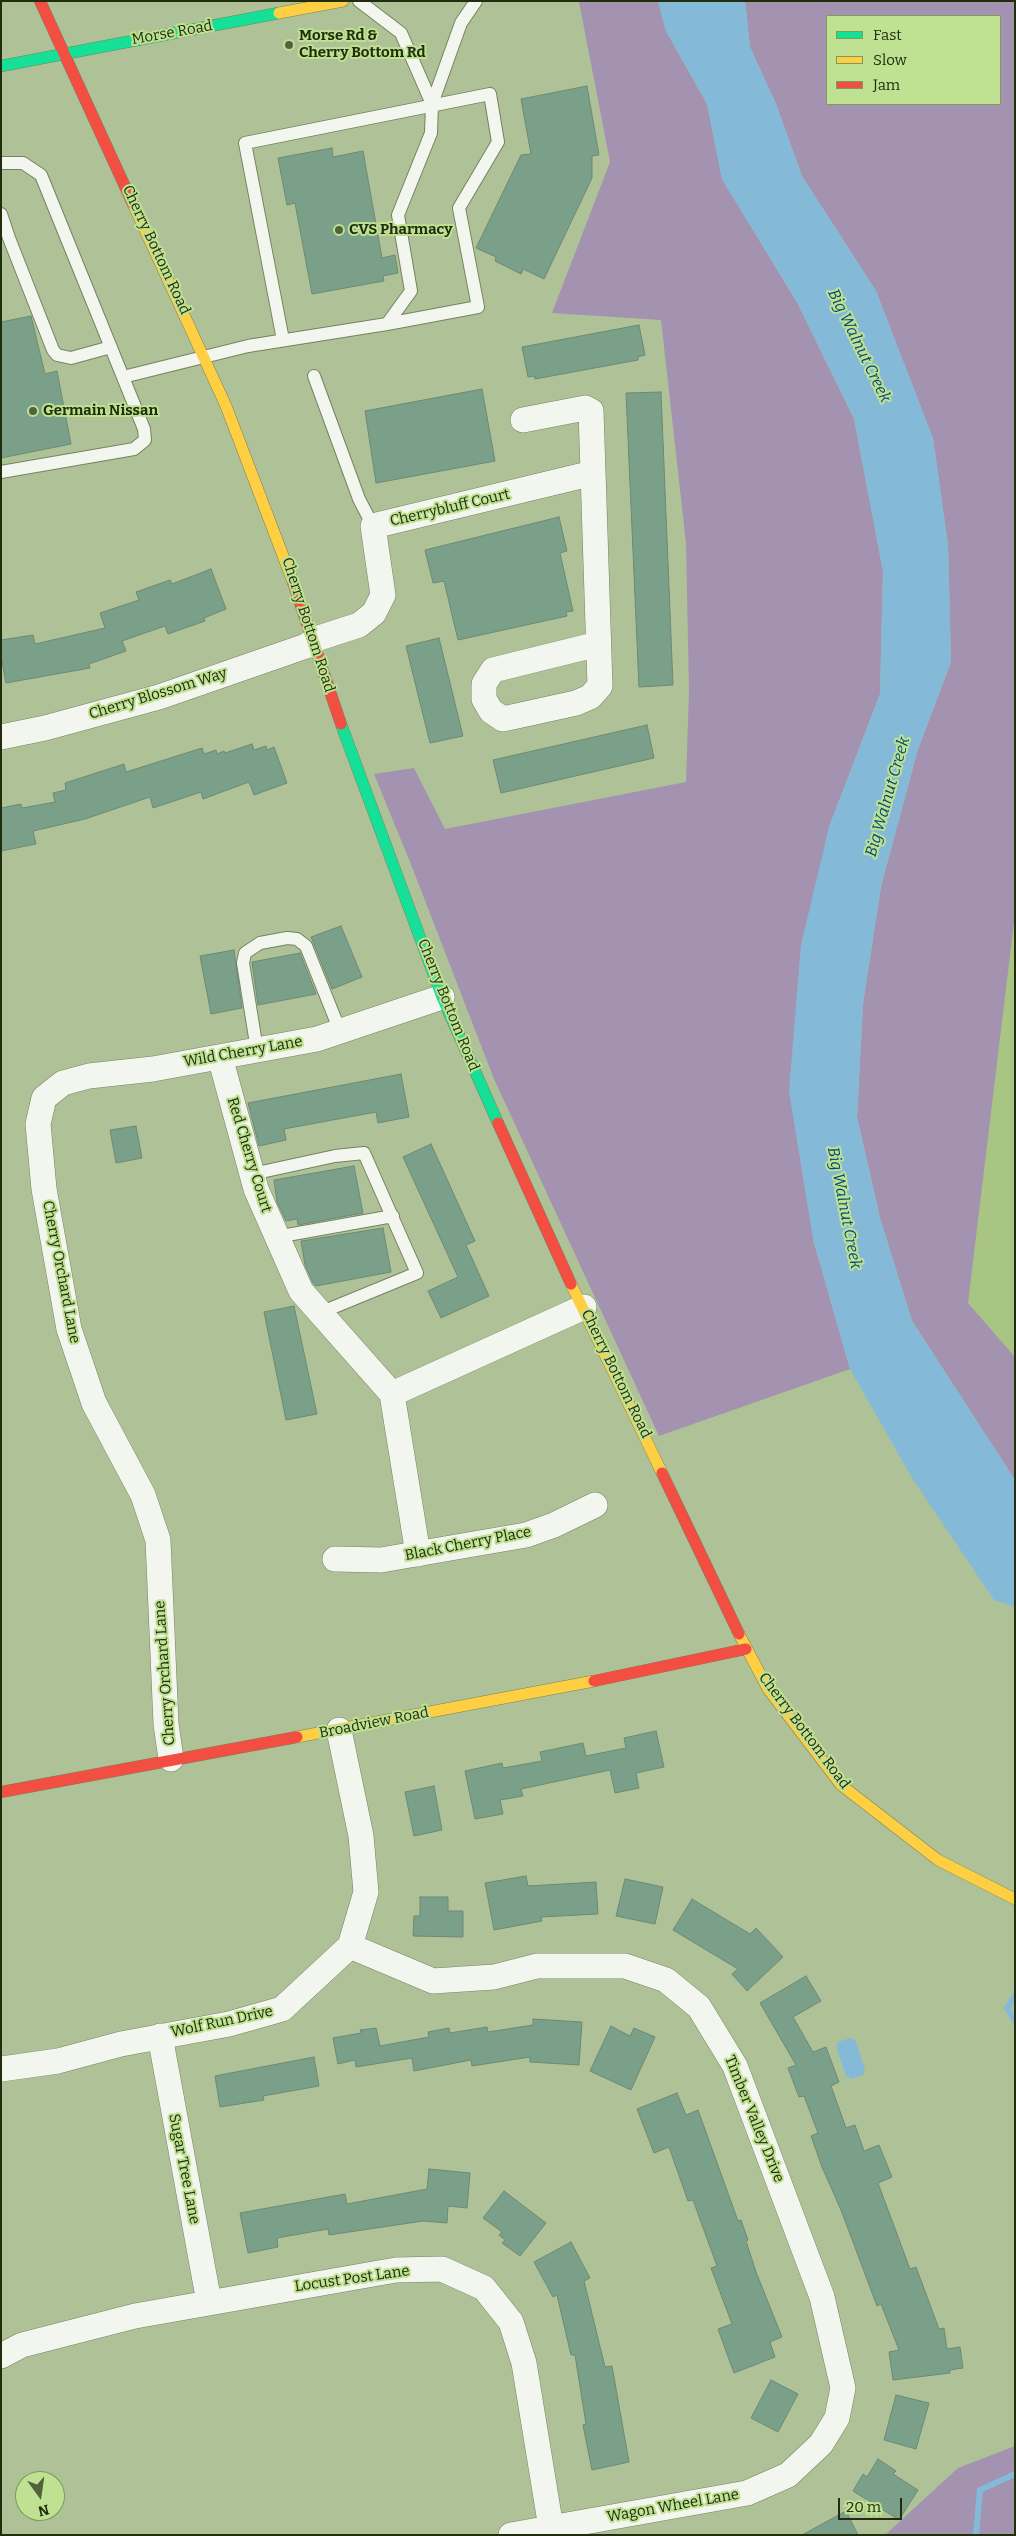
<!DOCTYPE html>
<style>
body{margin:0}
#map{position:relative;width:1016px;height:2536px;overflow:hidden;background:#afc297;font-family:Bitter,serif}
canvas{display:block}
.frame{position:absolute;inset:0;border:2px solid #212e0e;pointer-events:none}
.legend{position:absolute;left:826px;top:15px;width:175px;height:90px;box-sizing:border-box;background:#bfe192;border:1px solid #80995d;margin:0;padding:6px 9px;list-style:none;font-size:15px;color:#212e0e}
.legend li{display:flex;align-items:center;gap:10px;height:25px}
.legend b{width:25px;border:1px solid #80995d}
.north{position:absolute;left:15px;top:2471px;width:50px;height:50px;box-sizing:border-box;background:#bfe192;border:1px solid #80995d;border-radius:50%;rotate:166deg;font-size:14px;font-weight:700;line-height:20px;text-align:center;color:#212e0e}
.north::after{content:'';display:block;margin:auto;width:18px;height:22px;background:#53623e;clip-path:polygon(50% 0,100% 100%,50% 72%,0 100%)}
.scale{position:absolute;left:838px;top:2498px;width:64px;height:22px;box-sizing:border-box;border:2px solid #212e0e;border-top:0;padding-left:6px;font-size:15px;line-height:18px;white-space:nowrap;color:#212e0e;-webkit-text-stroke:4px #bfe192;paint-order:stroke}
</style>
<div id="map">
<canvas width="1016" height="2536"></canvas>
<div class="frame"></div>
<ul class="legend">
<li><b style="height:6px;background:#16e098"></b>Fast</li>
<li><b style="height:6px;background:#ffcf43"></b>Slow</li>
<li><b style="height:6px;background:#f24e42"></b>Jam</li>
</ul>
<div class="north">N</div>
<div class="scale">20 m</div>
</div>
<script>
const c = document.querySelector('canvas').getContext('2d');
c.lineJoin = 'round';
function paint(path, color) {
  c.fillStyle = color;
  c.fill(path, 'evenodd');
}
function toPath(rows) {
  const path = new Path2D();
  for (const r of rows) {
    path.moveTo(r[0], r[1]);
    for (let i = 2; i < r.length; i += 2) path.lineTo(r[i], r[i + 1]);
  }
  return path;
}
function trace(path, color, width, dash) {
  c.strokeStyle = color;
  c.lineWidth = width;
  c.lineCap = dash ? 'butt' : 'round';
  c.setLineDash(dash || []);
  c.stroke(path);
}
function drawText(font, color, halo, rows, align = 'center') {
  c.font = font + ' Bitter,serif';
  c.lineWidth = 4;
  c.setLineDash([]);
  c.textBaseline = 'middle';
  c.strokeStyle = halo;
  c.fillStyle = color;
  for (const [text, x, y, turn = 0] of rows) {
    c.save();
    c.translate(x, y);
    c.rotate((+turn || 0) * Math.PI / 180);
    c.textAlign = isNaN(turn) ? turn : align;
    if (halo) c.strokeText(text, 0, 0);
    c.fillText(text, 0, 0);
    c.restore();
  }
}
paint(toPath([
 [1015,914,1015,1357,968,1303]
]), '#a9c583');
paint(toPath([
 [584,1,658,1,666,31,707,104,722,179,798,304,854,419,883,571,880,694,829,827,813,1239,850,1369,659,1436,494,1079,412,867,374,774,414,768,445,829,686,782,689,691,686,543,661,320,552,313,610,162,579,2],
 [745,1,1015,1,1015,914,968,1303,1015,1357,1015,1480,912,1321,880,1218,857,1117,863,1004,881,886,918,749,951,662,948,545,933,439,876,291,802,176,776,104,750,47],
 [827,16,1000,16,1000,104,827,104],
 [1015,2446,1015,2535,885,2535,958,2468]
]), '#a492b1');
paint(toPath([
 [658,1,745,1,750,47,776,104,802,176,876,291,933,438,948,545,951,662,918,749,881,886,863,1004,857,1117,880,1218,912,1321,1015,1480,1015,1607,994,1600,912,1478,850,1369,813,1239,789,1091,801,945,829,827,880,694,883,571,854,419,798,304,722,179,707,104,666,31],
 [850,2038,855,2040,865,2069,863,2075,852,2079,846,2076,836,2047,838,2042]
]), '#84bad8');
trace(toPath([
 [1015,1996,1007,2008,1015,2021],
 [976,2535,980,2490,1015,2474]
]), '#84bad8', 6);
const building = toPath([
 [587,86,599,155,592,156,592,178,544,279,523,269,521,274,495,261,496,257,476,248,521,155,531,154,521,99,587,86],
 [332,148,333,157,363,151,382,258,395,255,398,273,383,276,384,281,312,294,295,203,287,205,278,158,332,148],
 [31,316,45,374,57,371,71,444,1,458,1,322,31,316],
 [639,325,645,355,638,357,638,360,535,379,534,376,528,377,522,347,639,325],
 [482,389,495,461,376,483,365,411,482,389],
 [661,392,673,685,639,687,626,393,661,392],
 [559,517,567,551,560,553,573,611,566,612,567,616,458,640,444,581,433,583,425,550,559,517],
 [211,569,226,609,204,618,205,621,168,634,165,626,122,641,126,651,89,664,90,668,6,683,1,656,1,640,33,635,35,644,105,628,100,613,139,600,136,592,170,580,172,584,211,569],
 [439,638,463,736,430,743,406,646,439,638],
 [647,725,654,758,501,793,493,760,647,725],
 [252,744,254,750,266,746,267,750,274,747,287,783,254,795,249,782,203,799,201,792,153,808,150,797,85,819,33,831,36,844,1,851,1,808,21,804,22,808,55,802,53,793,66,790,65,783,124,764,126,772,202,748,204,754,216,750,217,754,224,751,225,753,252,744],
 [341,926,362,977,332,989,311,937,341,926],
 [234,950,242,1008,211,1014,200,956,234,950],
 [300,953,316,994,258,1005,252,962,300,953],
 [401,1074,409,1117,378,1123,376,1112,284,1129,286,1140,259,1146,248,1103,401,1074],
 [136,1126,142,1158,116,1163,110,1130,136,1126],
 [431,1144,475,1241,466,1245,489,1296,441,1318,428,1291,458,1277,403,1157,431,1144],
 [354,1166,363,1213,298,1225,297,1219,286,1221,277,1202,274,1180,354,1166],
 [383,1228,391,1272,316,1286,313,1283,305,1265,301,1241,383,1228],
 [294,1306,317,1414,286,1420,264,1312,294,1306],
 [656,1731,664,1767,636,1773,639,1788,615,1793,610,1770,521,1789,523,1796,500,1800,503,1814,475,1819,465,1771,502,1763,503,1768,542,1761,540,1752,583,1743,586,1756,626,1748,624,1738,656,1731],
 [434,1786,442,1830,414,1836,405,1792,434,1786],
 [526,1876,528,1886,596,1882,598,1914,541,1917,542,1921,494,1930,485,1883,526,1876],
 [625,1879,663,1887,655,1924,616,1916,625,1879],
 [420,1897,448,1897,448,1911,463,1911,463,1937,413,1936,414,1916,420,1916,420,1897],
 [692,1899,750,1934,756,1928,783,1957,747,1991,732,1974,738,1969,673,1930,692,1899],
 [806,1976,821,2001,793,2017,813,2052,826,2047,839,2082,831,2086,846,2128,855,2125,864,2151,879,2145,892,2177,878,2183,910,2269,916,2267,939,2329,944,2328,947,2349,960,2347,963,2368,950,2370,950,2373,893,2380,889,2352,899,2350,881,2304,877,2306,841,2210,822,2167,811,2136,818,2133,804,2096,799,2097,788,2068,796,2065,760,2003,806,1976],
 [533,2019,582,2022,579,2065,530,2062,530,2057,472,2066,471,2060,414,2071,412,2058,356,2067,355,2060,338,2064,333,2038,361,2033,360,2030,376,2028,380,2046,429,2037,428,2032,449,2028,450,2033,487,2027,488,2032,533,2025,533,2019],
 [611,2026,630,2036,634,2028,655,2037,631,2090,590,2071,611,2026],
 [314,2057,319,2086,263,2096,264,2100,220,2107,215,2076,314,2057],
 [677,2093,686,2115,698,2110,738,2221,741,2220,748,2240,746,2241,756,2272,782,2337,770,2342,775,2357,734,2373,718,2329,732,2324,711,2268,717,2266,693,2200,688,2201,669,2147,654,2153,637,2109,677,2093],
 [429,2169,470,2173,467,2208,448,2206,447,2223,423,2221,329,2235,328,2229,277,2238,278,2247,248,2253,240,2213,345,2194,347,2204,427,2189,429,2169],
 [504,2191,546,2223,520,2256,502,2243,505,2240,499,2235,502,2232,483,2218,504,2191],
 [571,2242,590,2278,584,2281,605,2367,612,2366,629,2462,592,2470,583,2425,586,2424,575,2355,571,2355,557,2295,553,2297,534,2262,571,2242],
 [771,2380,798,2394,778,2432,751,2418,771,2380],
 [896,2395,929,2403,916,2449,884,2440,896,2395],
 [878,2459,896,2471,893,2474,918,2490,899,2520,853,2491,863,2474,867,2477,878,2459],
 [846,2511,858,2535,802,2535,846,2511]
]);
paint(building, '#7ba08a');
trace(building, '#6c8974', 1);
const lane = toPath([
 [359,1,401,33,432,104],
 [1,163,23,163,41,175,144,429,145,440,134,449,1,472],
 [1,214,9,238,53,350,57,355,71,358,111,347],
 [387,324,411,291,398,215,431,133,432,104,461,23,476,1],
 [314,376,359,499,373,526],
 [123,377,248,346,387,324,478,307,459,208,498,142,490,94,245,143,283,340],
 [257,1050,243,963,245,953,260,943,287,938,297,939,306,946,340,1031],
 [252,1174,335,1156,364,1153,417,1273,322,1312],
 [276,1237,393,1216]
]);
const street = toPath([
 [523,420,585,408,591,411,600,686,590,697,576,703,503,719,491,711,484,699,484,684,493,670,598,644],
 [1,737,45,728,159,697,306,646,319,638,359,625,374,613,383,595,373,526,593,473],
 [220,1057,256,1189,301,1291,392,1394,418,1554],
 [392,1394,584,1307],
 [335,1559,381,1560,526,1535,554,1525,595,1505],
 [171,1759,166,1724,158,1540,143,1495,94,1403,69,1329,44,1189,38,1124,44,1098,63,1083,89,1076,153,1069,317,1039,442,997],
 [350,1946,433,1981,494,1977,537,1966,625,1966,666,1980,699,2007,735,2066,822,2297,843,2388,837,2418,821,2444,788,2475,747,2493,511,2535],
 [160,2036,209,2302],
 [1,2069,58,2061,121,2044,229,2024,282,2009,350,1946,366,1892,361,1836,339,1730],
 [1,2356,22,2345,135,2316,396,2270,442,2269,484,2288,511,2322,524,2363,551,2528]
]);
const fast = toPath([
 [1,66,279,13],
 [341,724,442,997,498,1123]
]);
const slow = toPath([
 [279,13,343,1],
 [133,204,226,406,293,582],
 [571,1284,662,1473],
 [739,1634,768,1689,841,1785,938,1860,1015,1899],
 [297,1737,594,1681]
]);
const jam = toPath([
 [40,1,133,204],
 [293,582,341,724],
 [498,1123,571,1284],
 [662,1473,739,1634],
 [594,1681,746,1649],
 [1,1792,297,1737]
]);
trace(lane, '#758260', 14);
trace(street, '#758260', 26);
trace(fast, '#758260', 12);
trace(slow, '#758260', 12);
trace(jam, '#758260', 12);
trace(lane, '#f3f6ef', 12);
trace(street, '#f3f6ef', 25);
trace(fast, '#16e098', 11);
trace(slow, '#ffcf43', 11);
trace(jam, '#f24e42', 11);
for (const [x, y, r, color] of [
 [289,45,5,"#53623e"],
 [339,230,5,"#53623e"],
 [33,411,5,"#53623e"]
]) {
  const dot = new Path2D();
  dot.arc(x, y, r, 0, 2 * Math.PI);
  c.fillStyle = color;
  c.fill(dot);
  trace(dot, '#bfe192', 2);
}
drawText('15px', '#212e0e', '#bfe192', [
 ["Morse Road",172,33,-10],
 ["Cherry Bottom Road",156,250,65],
 ["Cherrybluff Court",450,508,-13],
 ["Cherry Bottom Road",308,625,72],
 ["Cherry Blossom Way",158,694,-17],
 ["Cherry Bottom Road",448,1005,68],
 ["Wild Cherry Lane",243,1052,-10],
 ["Red Cherry Court",249,1155,73],
 ["Cherry Orchard Lane",61,1272,79],
 ["Cherry Bottom Road",616,1374,64],
 ["Black Cherry Place",468,1544,-11],
 ["Cherry Orchard Lane",165,1673,-94],
 ["Broadview Road",374,1723,-11],
 ["Cherry Bottom Road",804,1731,53],
 ["Wolf Run Drive",222,2022,-12],
 ["Timber Valley Drive",754,2119,68],
 ["Sugar Tree Lane",184,2169,79],
 ["Locust Post Lane",352,2279,-8],
 ["Wagon Wheel Lane",673,2506,-10]
]);
drawText('bold 15px', '#212e0e', '#bfe192', [
 ["Morse Rd &",299,36],
 ["Cherry Bottom Rd",299,53],
 ["CVS Pharmacy",349,230],
 ["Germain Nissan",43,411]
], 'left');
drawText('italic 16px', '#004778', '#bfe192', [
 ["Big Walnut Creek",859,346,64],
 ["Big Walnut Creek",888,797,-74],
 ["Big Walnut Creek",844,1208,79]
]);
</script>
